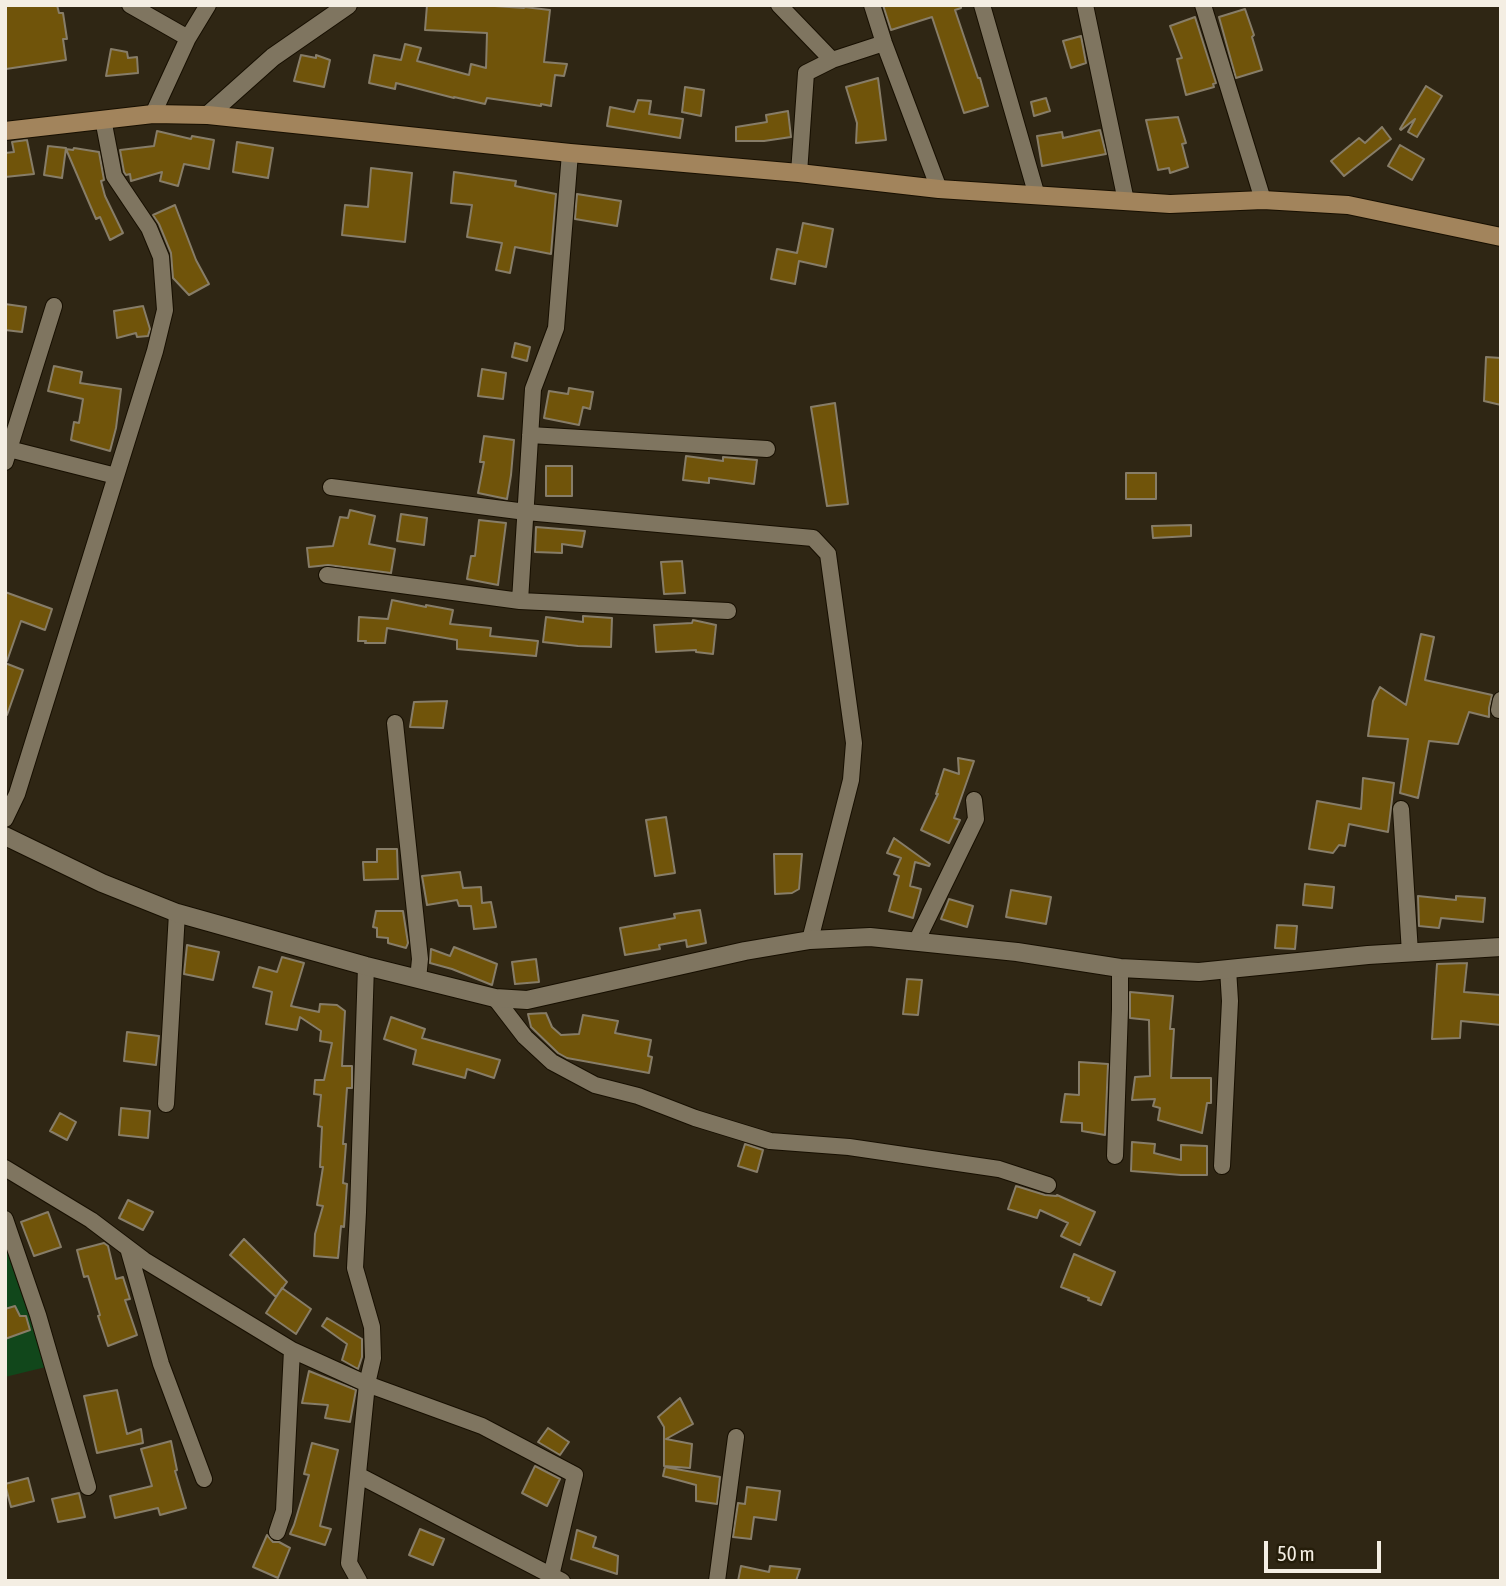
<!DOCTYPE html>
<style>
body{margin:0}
#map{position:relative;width:1506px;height:1586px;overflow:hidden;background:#2f2614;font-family:"Asap Condensed",sans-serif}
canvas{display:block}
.frame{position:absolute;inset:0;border:7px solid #f4eee3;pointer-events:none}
.scale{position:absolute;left:1264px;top:1541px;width:117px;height:32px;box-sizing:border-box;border:4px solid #f4eee3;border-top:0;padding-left:9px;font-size:21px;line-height:24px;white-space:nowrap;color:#f4eee3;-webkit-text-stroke:5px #251d0a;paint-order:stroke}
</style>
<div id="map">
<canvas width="1506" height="1586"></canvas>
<div class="frame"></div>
<div class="scale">50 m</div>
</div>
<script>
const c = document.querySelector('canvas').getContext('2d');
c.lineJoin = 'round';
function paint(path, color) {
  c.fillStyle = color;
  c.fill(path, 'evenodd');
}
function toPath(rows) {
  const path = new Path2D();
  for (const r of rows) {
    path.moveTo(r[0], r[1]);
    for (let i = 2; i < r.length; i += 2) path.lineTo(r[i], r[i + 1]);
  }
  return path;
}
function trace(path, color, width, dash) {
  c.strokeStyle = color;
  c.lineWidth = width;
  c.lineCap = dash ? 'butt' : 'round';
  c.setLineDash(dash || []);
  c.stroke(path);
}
paint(toPath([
 [5,1240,46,1367,5,1377]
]), '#11471b');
const building = toPath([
 [5,5,57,5,59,13,63,13,67,39,63,39,66,60,6,69,5,5],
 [427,5,480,5,524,8,524,7,550,10,544,62,567,64,564,76,555,75,551,106,541,104,541,106,487,98,485,104,454,97,454,98,396,83,395,89,369,83,374,55,401,60,405,44,421,48,417,61,469,75,471,64,486,68,487,33,425,30,427,5],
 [883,5,961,5,961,8,955,10,978,78,980,78,988,106,964,113,932,17,891,30,883,5],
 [1245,9,1254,35,1252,37,1262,70,1236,78,1219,17,1245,9],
 [1195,17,1216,83,1213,84,1214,87,1186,95,1177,59,1182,58,1170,26,1195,17],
 [1081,36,1086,63,1071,68,1063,41,1081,36],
 [111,49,127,52,128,58,137,57,138,73,106,76,111,49],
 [301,55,316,58,316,55,330,60,324,87,294,81,301,55],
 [878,78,886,140,856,143,857,123,846,87,878,78],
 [1426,86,1442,96,1417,137,1408,132,1415,119,1401,130,1400,129,1426,86],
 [685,87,704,90,701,116,682,112,685,87],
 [1046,98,1050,111,1034,116,1031,102,1046,98],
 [638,100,651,101,649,114,683,119,680,138,607,126,610,107,634,112,638,100],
 [788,111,791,137,764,141,736,141,736,127,767,122,766,115,788,111],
 [1178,117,1186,143,1182,144,1188,167,1170,173,1169,168,1158,170,1146,120,1178,117],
 [1382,127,1391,139,1344,176,1331,161,1359,138,1365,143,1382,127],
 [1100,130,1106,154,1042,166,1037,136,1062,132,1063,138,1100,130],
 [157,131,191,139,192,136,214,140,209,169,184,164,178,186,160,181,162,172,131,181,130,174,126,175,124,172,120,150,154,146,157,131],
 [27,140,34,174,5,177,5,153,14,152,12,142,27,140],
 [237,142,273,148,268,178,233,172,237,142],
 [1400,145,1424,159,1412,180,1388,166,1400,145],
 [48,146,66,148,62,178,44,175,48,146],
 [74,148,99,152,104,180,101,181,105,196,123,233,110,240,100,217,96,219,66,149,73,150,74,148],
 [371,168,412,173,405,242,342,235,345,205,368,207,371,168],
 [454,172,516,181,515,186,556,194,551,254,515,247,510,273,496,270,502,243,467,237,472,205,451,203,454,172],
 [577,194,621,201,617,226,575,219,577,194],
 [175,205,196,260,209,284,189,295,173,278,171,253,159,224,153,215,175,205],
 [803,223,833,229,826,267,799,261,795,284,771,279,777,249,797,253,803,223],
 [5,304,26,307,22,332,5,330,5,304],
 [143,306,150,329,148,336,137,337,136,333,117,338,114,311,143,306],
 [515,343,530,347,527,361,512,357,515,343],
 [1486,357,1501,358,1501,405,1484,401,1486,357],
 [54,366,82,372,80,383,121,389,116,428,110,451,71,440,74,422,79,423,83,399,48,391,54,366],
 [482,369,506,373,503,399,478,396,482,369],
 [569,388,593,392,590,409,583,407,579,425,544,418,549,391,568,394,569,388],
 [835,403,848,504,827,506,811,407,835,403],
 [484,436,514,440,511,475,507,499,478,493,484,462,480,462,484,436],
 [686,456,723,461,723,457,757,460,754,484,709,478,709,483,683,480,686,456],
 [546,466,572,466,572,496,546,496,546,466],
 [1126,473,1156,473,1156,499,1126,499,1126,473],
 [350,510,375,516,369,544,395,549,391,573,328,565,309,567,307,548,333,546,340,517,348,518,350,510],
 [401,514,427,518,424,545,397,541,401,514],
 [479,520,506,523,498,585,467,579,471,556,475,556,479,520],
 [1191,525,1191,536,1153,538,1152,526,1191,525],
 [536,527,585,531,582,547,562,544,562,553,535,552,536,527],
 [682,561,685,593,664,594,661,562,682,561],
 [5,592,52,609,45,630,21,621,7,661,5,661,5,592],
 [392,600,426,607,426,605,453,610,450,624,491,628,490,636,538,641,536,656,457,649,457,640,387,628,385,643,365,643,366,641,358,641,359,617,388,619,392,600],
 [583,616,612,618,611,647,578,646,543,642,546,617,583,622,583,616],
 [693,620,716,625,713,654,696,652,696,650,656,652,654,625,692,623,693,620],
 [1421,634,1434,637,1425,680,1492,695,1489,708,1489,717,1469,712,1458,744,1429,741,1418,798,1400,793,1408,739,1368,736,1373,701,1380,687,1406,705,1421,634],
 [5,663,23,670,7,715,5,715,5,663],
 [447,701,443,728,410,727,414,702,447,701],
 [958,758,974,761,954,818,960,820,949,843,921,830,938,794,936,794,944,769,959,774,958,758],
 [1363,778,1394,783,1388,832,1349,824,1345,846,1339,845,1333,853,1309,849,1317,801,1361,809,1363,778],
 [666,817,675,873,655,876,646,820,666,817],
 [894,838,930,864,929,866,915,862,910,886,921,889,913,918,889,911,899,876,894,874,901,858,887,853,894,838],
 [377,849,397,849,398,879,364,880,363,862,377,862,377,849],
 [774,854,802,854,799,889,792,893,775,894,774,854],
 [460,872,463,888,481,887,482,903,491,902,496,927,474,929,471,906,459,906,457,900,427,905,422,876,460,872],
 [1305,884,1334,887,1332,908,1303,905,1305,884],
 [1011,890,1051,897,1046,924,1006,917,1011,890],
 [1418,896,1456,900,1456,896,1485,898,1483,922,1441,918,1439,928,1419,926,1418,896],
 [949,899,973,906,967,927,941,919,949,899],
 [700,910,706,943,687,947,686,940,659,945,660,949,625,955,620,928,675,918,674,914,700,910],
 [376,911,403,911,408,943,406,948,388,943,388,938,377,937,377,928,373,927,376,911],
 [1277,925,1297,926,1295,949,1275,948,1277,925],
 [187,945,219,952,213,980,184,974,187,945],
 [454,947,497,964,492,985,452,969,430,963,431,949,450,956,454,947],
 [282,957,304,963,291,1006,319,1012,320,1004,337,1005,345,1011,342,1066,352,1066,352,1088,347,1088,343,1144,346,1144,343,1183,347,1184,344,1227,341,1226,338,1258,314,1256,315,1234,323,1206,317,1205,323,1167,320,1167,322,1127,318,1126,321,1095,314,1094,315,1080,324,1080,332,1043,320,1041,321,1031,300,1017,297,1030,266,1024,272,992,253,987,259,967,277,972,282,957],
 [536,959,539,982,515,984,512,962,536,959],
 [1467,963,1464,992,1501,995,1501,1025,1461,1021,1460,1038,1432,1039,1437,964,1467,963],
 [907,979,922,980,918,1015,903,1014,907,979],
 [1130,992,1173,996,1170,1029,1174,1029,1171,1078,1211,1078,1211,1103,1207,1103,1202,1133,1158,1120,1160,1108,1153,1106,1155,1099,1132,1100,1135,1077,1150,1076,1149,1020,1130,1018,1130,992],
 [546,1013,552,1027,561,1035,579,1034,583,1015,618,1021,615,1033,651,1040,648,1056,652,1057,649,1073,567,1058,558,1053,531,1027,528,1014,546,1013],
 [391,1017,425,1029,422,1038,500,1060,494,1078,467,1069,465,1078,413,1064,416,1050,384,1039,391,1017],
 [127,1032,159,1036,156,1065,124,1061,127,1032],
 [1079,1062,1108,1064,1105,1135,1082,1131,1082,1123,1061,1122,1065,1094,1079,1095,1079,1062],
 [121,1108,150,1111,148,1138,119,1135,121,1108],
 [60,1113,76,1122,67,1140,50,1131,60,1113],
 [1132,1142,1155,1144,1154,1153,1181,1160,1181,1145,1207,1146,1207,1175,1181,1175,1131,1171,1132,1142],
 [745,1144,763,1150,757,1172,738,1166,745,1144],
 [1016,1186,1045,1195,1056,1196,1057,1195,1095,1212,1080,1245,1061,1236,1068,1223,1040,1210,1037,1218,1008,1209,1016,1186],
 [128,1200,153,1212,143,1230,119,1218,128,1200],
 [48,1212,61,1247,34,1256,21,1222,48,1212],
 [244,1239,287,1282,276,1297,230,1255,244,1239],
 [104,1243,108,1246,116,1279,123,1277,130,1299,125,1300,137,1335,108,1346,98,1316,100,1315,88,1276,84,1277,77,1250,104,1243],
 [1074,1254,1115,1272,1101,1305,1088,1300,1089,1298,1061,1287,1074,1254],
 [282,1288,311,1309,296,1334,266,1313,282,1288],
 [15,1306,20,1316,26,1316,30,1330,5,1339,5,1309,15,1306],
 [327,1318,362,1339,362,1357,358,1369,342,1360,347,1344,322,1326,327,1318],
 [309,1371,356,1390,350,1422,325,1418,328,1405,302,1403,309,1371],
 [117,1390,127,1434,141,1429,143,1443,97,1453,84,1396,117,1390],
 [680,1398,693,1424,666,1439,692,1444,690,1468,664,1466,664,1427,658,1417,680,1398],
 [548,1428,569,1442,560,1455,538,1442,548,1428],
 [171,1441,177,1470,175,1471,186,1508,160,1515,158,1508,115,1518,110,1496,152,1486,141,1449,171,1441],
 [312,1443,338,1450,320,1526,331,1529,325,1545,290,1534,294,1525,309,1475,304,1474,312,1443],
 [535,1466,560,1479,547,1506,522,1493,535,1466],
 [665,1467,720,1477,717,1504,696,1501,696,1485,663,1476,665,1467],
 [28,1478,34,1501,11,1507,5,1484,28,1478],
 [747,1487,780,1491,776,1520,754,1517,751,1539,733,1537,738,1503,745,1504,747,1487],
 [79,1493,85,1517,58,1522,52,1499,79,1493],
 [420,1529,444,1539,433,1565,409,1555,420,1529],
 [577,1530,596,1537,593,1547,618,1556,617,1574,571,1559,577,1530],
 [267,1535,273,1542,279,1542,290,1548,278,1578,253,1567,267,1535],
 [741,1566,769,1572,770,1566,800,1569,796,1581,738,1581,741,1566]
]);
paint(building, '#70540a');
trace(building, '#877d68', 2);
const minor = toPath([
 [130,5,188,38],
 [779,5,832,60,884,43],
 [872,5,884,43,939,189],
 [982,5,1037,196],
 [1085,5,1126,201],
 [1203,5,1263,200],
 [153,114,188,38,208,5],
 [799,173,806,73,832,60],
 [530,435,767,449],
 [9,449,116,476],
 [5,462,54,306],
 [331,487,526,512,813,538,828,554,854,743,851,780,810,940],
 [327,575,520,601,728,611],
 [520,601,533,389,556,328,570,153],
 [1501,700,1499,710,1501,710],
 [395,723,420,959,418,979],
 [1401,809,1410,953],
 [5,819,17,794,155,351,165,310,161,257,149,228,114,176,103,119],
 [916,942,976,819,974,800],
 [495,998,525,1037,552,1062,595,1085,638,1096,695,1118,770,1141,849,1147,999,1169,1048,1185],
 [166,1104,177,913],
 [1115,1156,1120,1009,1120,968],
 [1222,1166,1230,1001,1228,969],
 [5,1168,91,1220,144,1260,292,1350,367,1384,482,1426,575,1475,551,1576],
 [5,1219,38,1315,88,1487],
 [128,1248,161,1364,204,1479],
 [358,1475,562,1581],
 [277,1532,284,1511,292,1350],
 [359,1581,349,1563,367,1384,373,1358,372,1327,355,1268,358,1212,366,966],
 [717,1581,736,1437]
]);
const tertiary = toPath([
 [208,115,273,57,348,5],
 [5,836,102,883,177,913,366,966,495,998,527,1000,745,951,810,940,870,937,1017,952,1120,968,1199,972,1368,955,1501,947]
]);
const secondary = toPath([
 [5,131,153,114,208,115,570,153,799,173,939,189,1170,204,1263,200,1348,205,1501,237]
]);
trace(minor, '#170f01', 18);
trace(tertiary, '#170f01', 20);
trace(secondary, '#170f01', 20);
trace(minor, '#7f7560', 16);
trace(tertiary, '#7f7560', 18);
trace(secondary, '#a2845c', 18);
</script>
